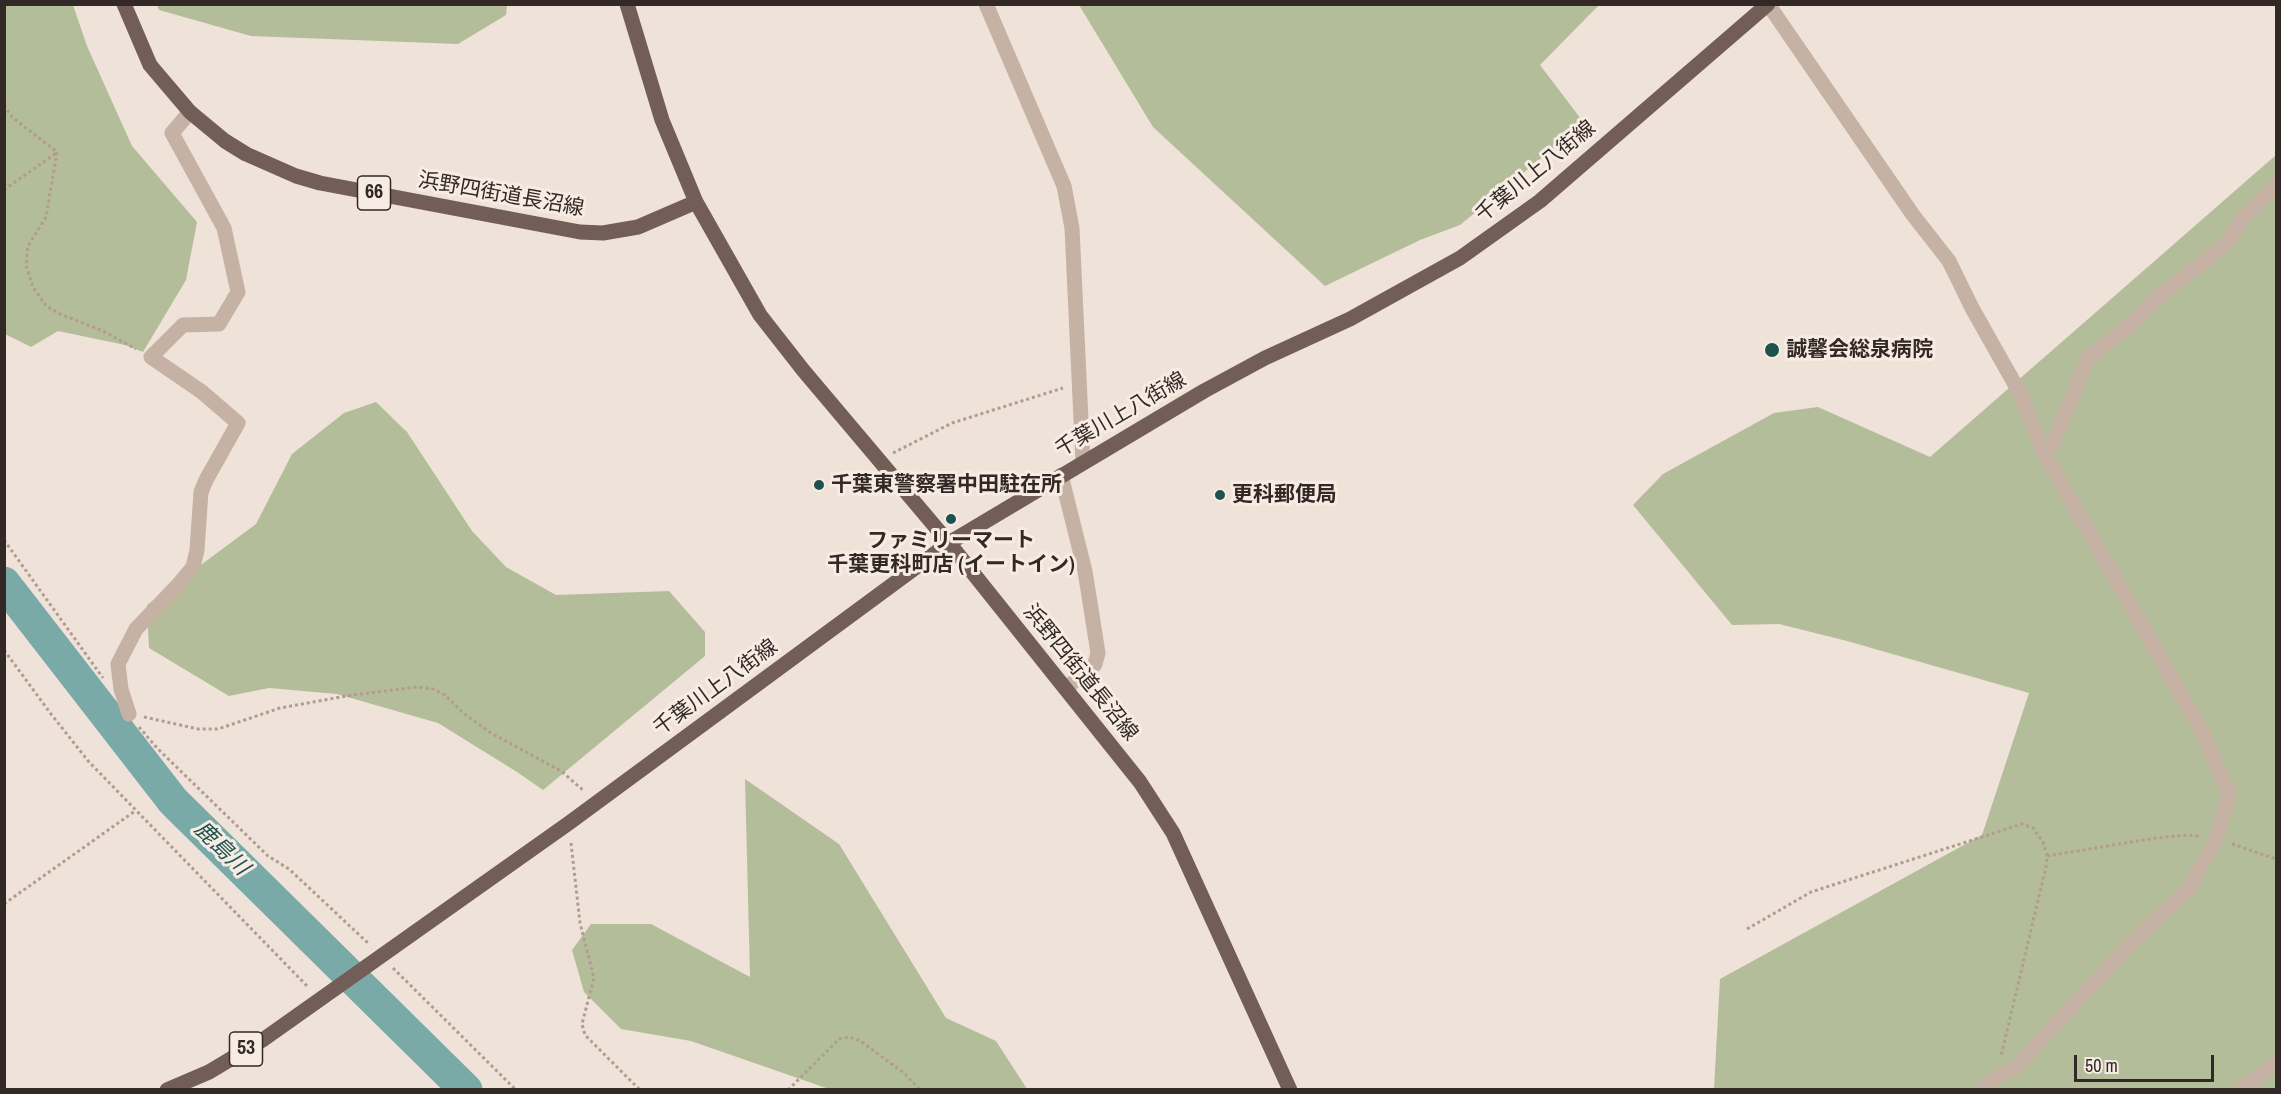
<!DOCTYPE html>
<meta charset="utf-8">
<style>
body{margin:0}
#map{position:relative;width:2281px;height:1094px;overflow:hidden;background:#efe2d8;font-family:"Archivo Narrow",sans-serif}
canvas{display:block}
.frame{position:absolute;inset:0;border:6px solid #322826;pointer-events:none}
.scale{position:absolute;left:2074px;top:1055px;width:140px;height:27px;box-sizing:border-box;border:3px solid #322826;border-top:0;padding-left:8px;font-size:18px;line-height:21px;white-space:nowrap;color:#322826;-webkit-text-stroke:4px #f7ece3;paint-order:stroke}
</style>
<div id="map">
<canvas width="2281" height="1094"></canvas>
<div class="frame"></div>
<div class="scale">50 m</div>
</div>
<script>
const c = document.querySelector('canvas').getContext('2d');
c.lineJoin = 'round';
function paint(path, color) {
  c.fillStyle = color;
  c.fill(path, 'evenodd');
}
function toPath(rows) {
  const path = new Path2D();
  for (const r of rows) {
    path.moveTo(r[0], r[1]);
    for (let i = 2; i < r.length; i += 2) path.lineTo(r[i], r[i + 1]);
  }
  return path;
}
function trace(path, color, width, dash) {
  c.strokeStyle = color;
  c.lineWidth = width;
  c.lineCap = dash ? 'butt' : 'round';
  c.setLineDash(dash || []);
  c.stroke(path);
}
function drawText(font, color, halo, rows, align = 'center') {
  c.font = font + ' "Archivo Narrow","Noto Sans JP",sans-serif';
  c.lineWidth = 6;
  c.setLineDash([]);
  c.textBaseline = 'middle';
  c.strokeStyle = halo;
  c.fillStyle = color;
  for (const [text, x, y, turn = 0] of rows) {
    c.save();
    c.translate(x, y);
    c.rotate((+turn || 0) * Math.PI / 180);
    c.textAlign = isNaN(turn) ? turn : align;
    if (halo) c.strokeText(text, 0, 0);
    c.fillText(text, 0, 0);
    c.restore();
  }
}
paint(toPath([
 [4,5,73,5,87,46,132,146,197,222,186,280,143,352,125,345,58,331,31,347,5,334],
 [157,5,507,5,506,15,458,44,251,36,159,10],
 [1079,5,1599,5,1540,65,1584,123,1460,225,1420,240,1325,286,1153,127],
 [2276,155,2276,1089,1714,1089,1720,979,1982,835,2029,693,1847,641,1779,624,1732,625,1633,505,1663,474,1774,413,1818,407,1930,457],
 [376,402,407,432,472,531,506,567,556,595,669,591,705,632,705,656,543,790,517,772,438,723,337,694,269,688,229,696,149,648,147,605,256,524,292,454,344,413],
 [745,779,839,844,946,1018,996,1041,1027,1089,829,1089,691,1041,621,1029,584,992,572,950,591,924,651,924,750,977]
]), '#b4bd99');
trace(toPath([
 [4,583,173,801,466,1090]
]), '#79aaa8', 33);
trace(toPath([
 [4,105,12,117,57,152],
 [57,152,46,217,28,246,26,265,33,287,46,306,60,314,103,331,136,349],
 [4,190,56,153],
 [893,453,952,423,1063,388],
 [4,540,103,678],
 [4,650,51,714,89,762,308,987],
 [144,717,198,729,218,729,280,708,352,695,417,687,433,689,445,695,463,713,491,733,561,771,584,791],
 [139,727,157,748,268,856,289,869,369,944],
 [571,843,580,923,594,978,582,1024,585,1035,640,1090],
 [2232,844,2276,859],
 [2047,856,2156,838,2188,835,2199,836],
 [4,904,135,811],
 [1747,929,1811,892,2022,824,2033,828,2043,842,2047,856,2046,867,2001,1056],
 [393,968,516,1090],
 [788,1090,839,1039,849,1037,859,1040,904,1073,920,1090]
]), '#b29b8f', 3, [3, 3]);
trace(toPath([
 [986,4,1064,186,1072,228,1083,462],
 [1768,4,1913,215,1949,261,1972,308,2021,395,2043,451,2203,733,2229,794,2216,839,2189,888,2127,947,2017,1066,1996,1078,1982,1090],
 [2043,451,2052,446,2088,358,2136,320,2153,301,2225,245,2244,217,2276,185],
 [1061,475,1085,571,1098,653,1095,664,1089,671,1065,688],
 [129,714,121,689,118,664,136,629,178,585,193,567,197,550,201,492,206,480,238,423,202,392,151,357,183,325,219,324,238,292,224,228,172,133,190,112],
 [2240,1090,2276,1064]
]), '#c6b1a5', 15);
trace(toPath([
 [124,4,150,65,190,112,225,141,246,154,296,176,320,183,580,232,603,233,638,227,696,202],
 [627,4,662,120,696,202,760,315,803,370,949,543,1140,782,1173,833,1290,1090],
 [167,1090,209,1072,264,1039,569,823,949,543,1204,391,1265,358,1350,319,1460,258,1540,201,1768,4]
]), '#735e57', 15);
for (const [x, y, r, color] of [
 [1772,350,8,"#1e5150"],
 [819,485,6,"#1e5150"],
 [1220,495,6,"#1e5150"],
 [951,519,6,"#1e5150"]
]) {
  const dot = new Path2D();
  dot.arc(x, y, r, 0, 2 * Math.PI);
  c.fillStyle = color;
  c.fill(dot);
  trace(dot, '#f7ece3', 2);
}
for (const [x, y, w] of [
 [374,193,33],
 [246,1049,33]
]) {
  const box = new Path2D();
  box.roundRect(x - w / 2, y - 17, w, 34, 4.5);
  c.fillStyle = '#f7ece3';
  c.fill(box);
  trace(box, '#322826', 1.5);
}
drawText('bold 20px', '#322826', null, [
 ["66",374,193],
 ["53",246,1049]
]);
drawText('21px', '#322826', '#f7ece3', [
 ["千葉川上八街線",1536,172,-39],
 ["浜野四街道長沼線",501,195,10],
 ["千葉川上八街線",1121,415,-30],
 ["浜野四街道長沼線",1080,673,51],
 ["千葉川上八街線",716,688,-36]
]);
drawText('bold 21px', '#322826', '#f7ece3', [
 ["誠馨会総泉病院",1786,350],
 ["千葉東警察署中田駐在所",831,485],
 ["更科郵便局",1232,495],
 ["ファミリーマート",951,541,"center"],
 ["千葉更科町店 (イートイン)",951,565,"center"]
], 'left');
drawText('italic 22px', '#1e5150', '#f7ece3', [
 ["鹿島川",221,849,44]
]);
</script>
